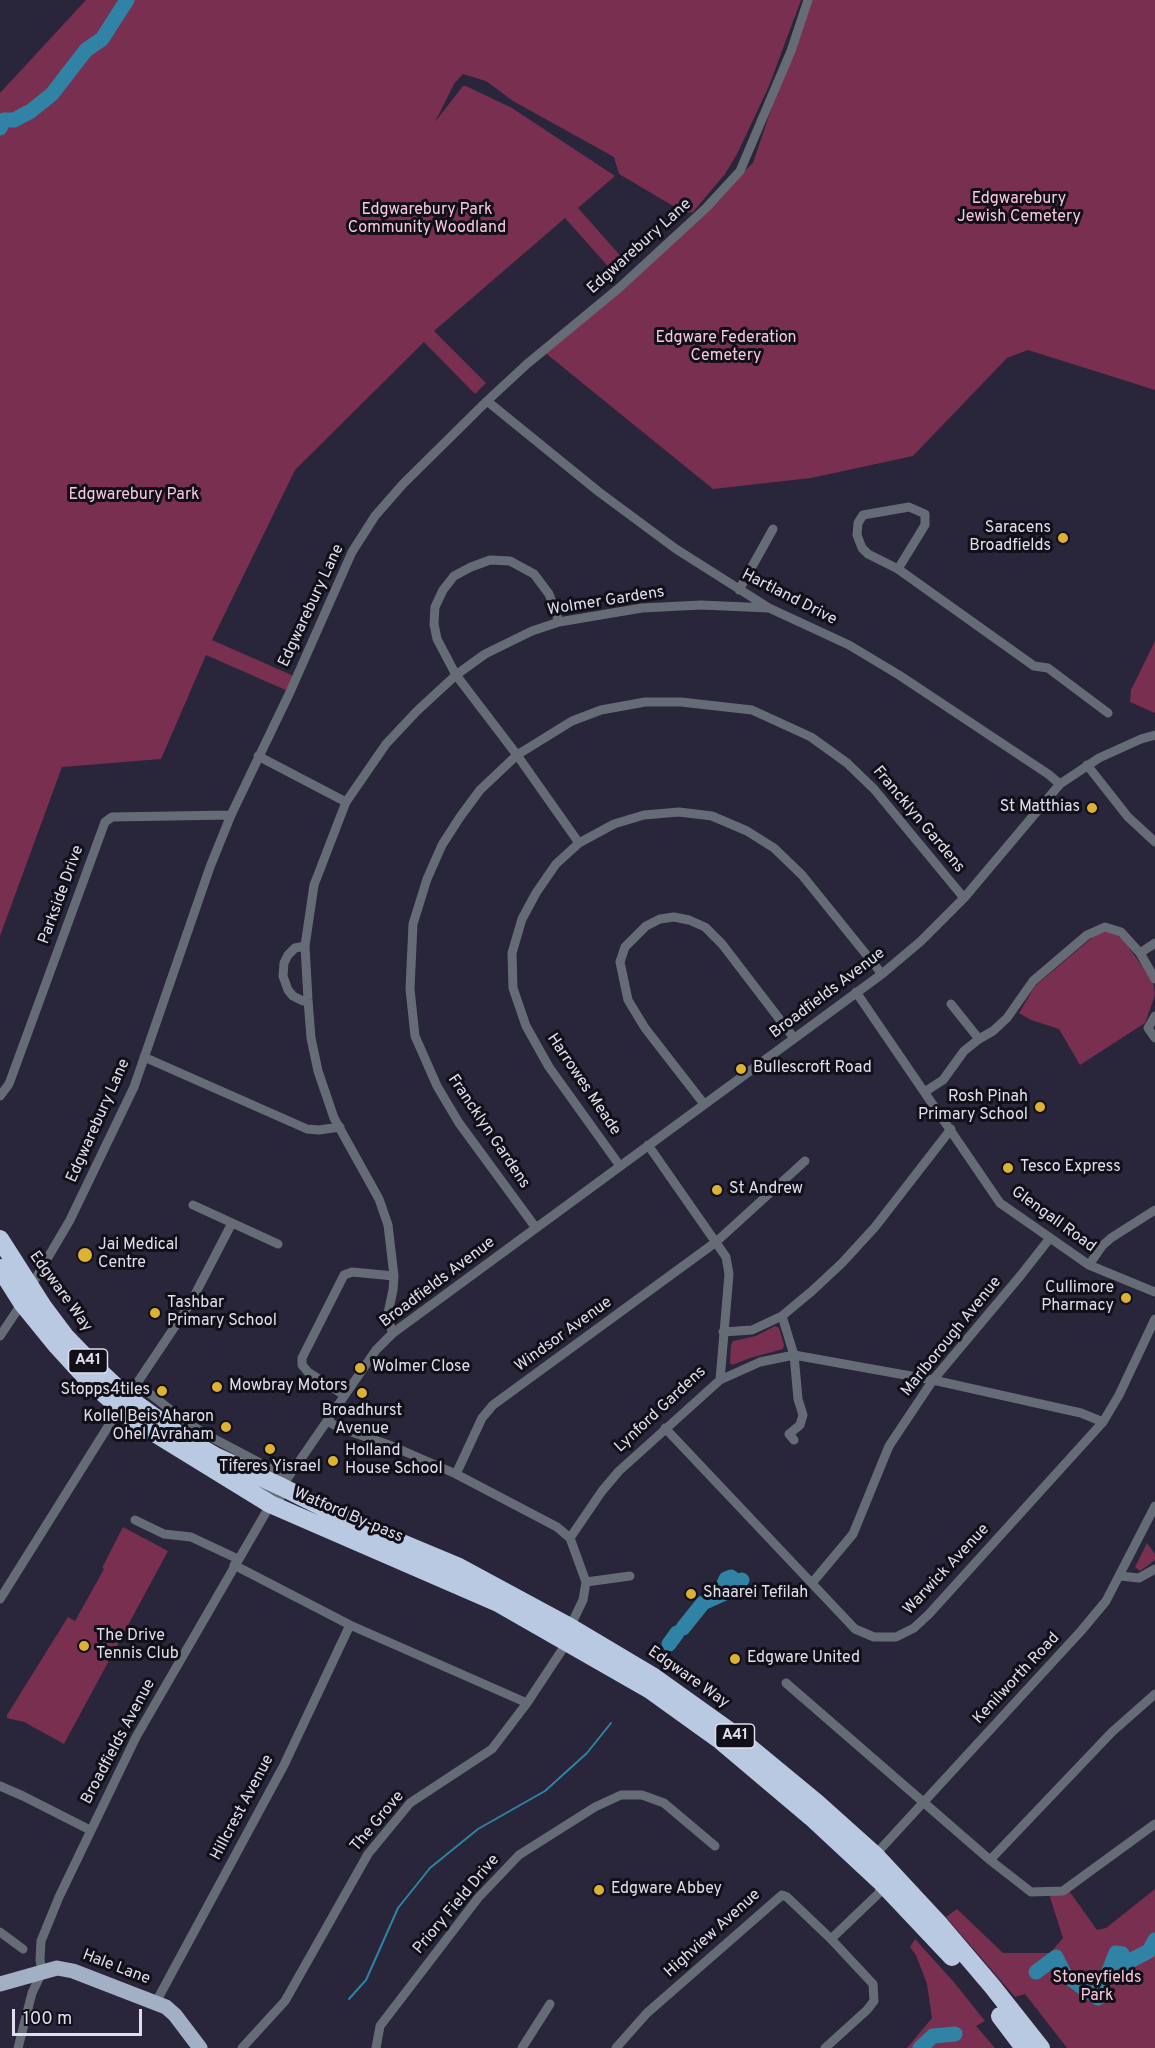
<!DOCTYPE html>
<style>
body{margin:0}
#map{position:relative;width:1155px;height:2048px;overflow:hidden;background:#29253a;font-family:Overpass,sans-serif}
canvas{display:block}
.scale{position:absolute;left:12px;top:2009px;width:130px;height:27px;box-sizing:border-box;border:3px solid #e0deed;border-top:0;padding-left:8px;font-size:18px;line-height:21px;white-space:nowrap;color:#e0deed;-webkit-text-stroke:4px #111019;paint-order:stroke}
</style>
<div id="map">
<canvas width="1155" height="2048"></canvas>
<div class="scale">100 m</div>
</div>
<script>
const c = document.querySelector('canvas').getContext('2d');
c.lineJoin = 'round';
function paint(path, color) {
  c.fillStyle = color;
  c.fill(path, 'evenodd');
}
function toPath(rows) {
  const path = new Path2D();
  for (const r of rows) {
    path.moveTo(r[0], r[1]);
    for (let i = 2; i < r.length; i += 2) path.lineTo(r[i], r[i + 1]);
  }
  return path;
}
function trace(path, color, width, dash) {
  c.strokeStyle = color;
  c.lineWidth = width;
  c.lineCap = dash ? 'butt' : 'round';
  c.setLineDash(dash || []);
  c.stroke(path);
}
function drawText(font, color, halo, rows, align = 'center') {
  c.font = font + ' Overpass,sans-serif';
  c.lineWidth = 6;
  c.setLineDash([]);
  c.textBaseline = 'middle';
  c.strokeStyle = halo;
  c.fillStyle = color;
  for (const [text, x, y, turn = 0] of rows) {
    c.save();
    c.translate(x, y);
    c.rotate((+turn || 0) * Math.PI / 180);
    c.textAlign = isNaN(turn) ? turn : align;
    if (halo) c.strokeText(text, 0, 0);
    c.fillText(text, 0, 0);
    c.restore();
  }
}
paint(toPath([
 [86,0,801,0,769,86,737,154,725,174,693,212,685,213,619,174,614,157,513,101,486,81,463,74,454,84,435,122,463,86,466,86,512,108,615,176,578,208,625,261,613,272,565,218,434,331,486,383,475,394,424,342,295,470,212,640,296,677,290,692,206,655,161,759,62,767,0,936,0,93],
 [808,0,1155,0,1155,390,1028,350,1007,358,913,456,811,478,713,489,543,351,753,163],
 [1155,641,1155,713,1130,702,1131,690],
 [1100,931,1113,932,1124,941,1153,981,1155,995,1145,1023,1080,1065,1059,1029,1031,1020,1019,1013,1035,986],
 [775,1326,779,1328,784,1345,783,1349,750,1358,732,1365,730,1363,731,1345,733,1341,756,1336],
 [123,1527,168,1551,64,1744,24,1722,7,1718,7,1715,68,1617,75,1621,104,1569,102,1568],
 [1147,1543,1155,1554,1155,1560,1140,1571,1135,1567],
 [1067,1888,1097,1930,1106,1928,1155,1889,1155,2048,1067,2048,1025,1994,1015,1997,946,1917,957,1909,1003,1953,1050,1953,1063,1938,1048,1891],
 [915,1939,953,1981,985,2021,976,2026,995,2048,907,2048,932,2018,927,1984,916,1955,910,1947]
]), '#792f50');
trace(toPath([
 [349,1999,366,1980,398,1908,430,1868,478,1829,545,1791,587,1753,611,1723]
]), '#3083a5', 2);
trace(toPath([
 [0,128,4,120,14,120,31,111,52,94,86,50,102,39,127,0],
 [683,1628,703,1603,723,1594,723,1586,726,1579,731,1577,738,1582,742,1580],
 [669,1644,677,1633],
 [1036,1972,1056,1957,1065,1975,1098,1998,1116,1953,1122,1954,1124,1964,1149,1951,1155,1940],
 [920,2048,933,2036,955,2034]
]), '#3083a5', 15);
trace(toPath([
 [487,401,599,492,676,549,769,608,849,645,899,675,1048,774,1060,784],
 [898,569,868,554,862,548,857,535,858,523,863,515,909,507,925,514,925,525,898,569,1034,666,1048,668,1108,713],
 [739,590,773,529],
 [559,622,549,594,534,574,510,561,490,560,471,567,454,576,443,590,435,607,434,624,437,639,456,675,517,755,579,843],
 [258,756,346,802],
 [1087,765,1128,817,1155,842],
 [305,946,295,948,288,955,284,963,283,976,288,990,293,996,303,1001,308,1000],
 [1140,953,1155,943],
 [856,992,1000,1203,1089,1265,1155,1292],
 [951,1004,979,1039],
 [1155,1016,1148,1028,1155,1038],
 [144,1057,307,1129,319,1130,340,1127],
 [926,1091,943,1080,964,1051,979,1039,993,1031,1007,1018,1033,981,1087,935,1105,927,1121,932,1140,953,1155,979],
 [0,1096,9,1084,105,822,112,817,231,815],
 [704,1104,645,1028,628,1000,620,962,625,947,646,926,660,919,674,917,689,920,705,927,722,944,794,1038],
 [620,1166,549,1067,526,1026,513,988,512,953,522,919,536,893,556,864,579,843,614,824,644,815,679,812,712,816,747,831,774,848,802,875,882,974],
 [193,1205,278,1244],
 [536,1228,459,1123,437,1086,415,1036,410,989,413,924,427,879,442,845,460,817,480,790,517,755,572,721,601,710,645,702,681,702,752,710,811,737,847,763,874,789,964,898],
 [1089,1265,1102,1246,1111,1238,1155,1210],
 [30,1288,70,1220,134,1087,210,867,231,815,290,692,352,552,375,516,403,484,487,401,527,364,619,288,706,208,740,171,791,51,808,0],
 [723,1332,752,1330,782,1316,812,1291,842,1263,875,1227,951,1129],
 [393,1333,387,1318,393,1290,394,1276,388,1225,379,1199,334,1118,318,1071,311,1038,308,1000,305,946,314,885,346,802,386,744,417,711,456,675,485,654,532,631,559,622,642,608,701,605,769,608],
 [0,1336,22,1303],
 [720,1380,760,1362,794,1355,782,1316],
 [136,1383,185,1421,207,1435,281,1474,291,1473],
 [344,1395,308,1372,302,1365,302,1358,344,1275,352,1272,394,1276],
 [127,1398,190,1304,232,1223],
 [327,1421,340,1428,392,1446,456,1474,557,1527,570,1538],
 [665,1428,855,1629,874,1637,896,1637,914,1628,929,1614,1103,1422,1119,1395,1155,1319],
 [794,1440,789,1434,800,1425,803,1415,798,1399,794,1355,933,1380,1081,1413,1103,1422],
 [456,1474,482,1418,493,1405,716,1242,805,1161],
 [249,1479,254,1484,280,1498],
 [135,1520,164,1534,191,1537,238,1559],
 [570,1538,602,1491,619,1471,720,1380,729,1274,726,1257,648,1145],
 [570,1538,586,1582,583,1600,570,1627],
 [234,1565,350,1625,527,1703],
 [1120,1576,1139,1578,1155,1569],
 [586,1582,630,1576],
 [812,1583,853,1534,889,1446,933,1380,1021,1275,1050,1238],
 [0,1599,119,1409],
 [786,1683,990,1860,1031,1892,1063,1891,1155,1824],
 [0,1786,23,1796,90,1830],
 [875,1855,1081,1631,1106,1601,1155,1506],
 [990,1860,1112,1732,1155,1694],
 [0,1932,23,1949],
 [831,1939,878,1894,883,1884],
 [156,2002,284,1765,350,1625],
 [18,2048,32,1993,42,1972,40,1960,41,1941,59,1897,136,1737,276,1495,376,1350,393,1333,882,974,921,941,964,898,1060,784,1099,758,1141,739,1155,735],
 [242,2048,285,2001,368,1854,410,1803,492,1749,527,1703,562,1650,566,1641],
 [376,2048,380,2026,478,1898,519,1855,595,1807,621,1795,642,1795,664,1803,715,1846],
 [522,2048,550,2004],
 [616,2048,647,2013,782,1895,787,1897,831,1939,873,1984,874,2001,867,2010,825,2048]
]), '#666c76', 9);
trace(toPath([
 [0,1984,57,1968,73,1971,166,2007,175,2015,200,2048]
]), '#a2afc4', 15);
trace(toPath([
 [0,1239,44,1308,65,1336,96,1368,127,1397,182,1437,217,1457,282,1487,354,1523,457,1566,570,1627,654,1677,731,1732,817,1803,875,1855,941,1926,992,1986,1041,2048],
 [0,1268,22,1303,57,1346,88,1380,135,1421,270,1504,498,1603,650,1690,721,1741,811,1817,883,1884,952,1957],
 [1000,2016,1024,2048]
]), '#bac9e2', 18);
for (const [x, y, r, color] of [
 [1063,538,6,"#ddb133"],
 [1092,808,6,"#ddb133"],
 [741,1069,6,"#ddb133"],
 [1040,1107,6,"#ddb133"],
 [1008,1168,6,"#ddb133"],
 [717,1190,6,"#ddb133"],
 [85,1255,8,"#ddb133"],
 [1126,1298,6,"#ddb133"],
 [155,1313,6,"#ddb133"],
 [360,1368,6,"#ddb133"],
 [217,1387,6,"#ddb133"],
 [162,1391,6,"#ddb133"],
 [362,1393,6,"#ddb133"],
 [226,1427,6,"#ddb133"],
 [270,1449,6,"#ddb133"],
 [333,1461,6,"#ddb133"],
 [691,1594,6,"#ddb133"],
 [84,1646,6,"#ddb133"],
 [735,1659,6,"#ddb133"],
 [599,1890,6,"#ddb133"]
]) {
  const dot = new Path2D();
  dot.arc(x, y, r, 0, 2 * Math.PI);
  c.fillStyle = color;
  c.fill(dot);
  trace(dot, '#111019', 2);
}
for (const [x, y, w] of [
 [88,1361,39],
 [735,1736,39]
]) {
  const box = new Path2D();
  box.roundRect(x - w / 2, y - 12, w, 24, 4.5);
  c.fillStyle = '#111019';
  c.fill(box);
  trace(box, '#e0deed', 1.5);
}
drawText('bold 15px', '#e0deed', null, [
 ["A41",88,1361],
 ["A41",735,1736]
]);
drawText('16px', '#f9c8da', '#111019', [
 ["Edgwarebury",1019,200],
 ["Jewish Cemetery",1019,218],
 ["Edgwarebury Park",427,211],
 ["Community Woodland",427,229],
 ["Edgware Federation",726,339],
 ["Cemetery",726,357],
 ["Edgwarebury Park",134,496],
 ["Stoneyfields",1097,1979],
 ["Park",1097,1997]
]);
drawText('16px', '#e0deed', '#111019', [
 ["Edgwarebury Lane",640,247,-42],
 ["Hartland Drive",789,598,27],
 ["Wolmer Gardens",606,602,-9],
 ["Edgwarebury Lane",312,606,-65],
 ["Francklyn Gardens",918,820,50],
 ["Parkside Drive",62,895,-70],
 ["Broadfields Avenue",828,994,-37],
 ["Harrowes Meade",583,1085,56],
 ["Edgwarebury Lane",99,1121,-66],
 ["Francklyn Gardens",488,1132,56],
 ["Glengall Road",1053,1220,36],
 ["Broadfields Avenue",438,1283,-37],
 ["Edgware Way",60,1292,54],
 ["Windsor Avenue",564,1335,-36],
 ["Marlborough Avenue",952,1337,-51],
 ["Lynford Gardens",661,1410,-43],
 ["Watford By-pass",348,1516,23],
 ["Warwick Avenue",947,1570,-47],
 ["Edgware Way",688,1678,35],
 ["Kenilworth Road",1017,1679,-47],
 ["Broadfields Avenue",119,1742,-62],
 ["Hillcrest Avenue",243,1808,-62],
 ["The Grove",378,1822,-50],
 ["Priory Field Drive",457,1905,-50],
 ["Highview Avenue",713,1934,-42],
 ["Hale Lane",116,1968,21]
]);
drawText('16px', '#e0deed', '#111019', [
 ["Saracens",1051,529,"right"],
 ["Broadfields",1051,547,"right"],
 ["St Matthias",1080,808,"right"],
 ["Bullescroft Road",753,1069],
 ["Rosh Pinah",1028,1098,"right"],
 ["Primary School",1028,1116,"right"],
 ["Tesco Express",1020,1168],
 ["St Andrew",729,1190],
 ["Jai Medical",98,1246],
 ["Centre",98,1264],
 ["Cullimore",1114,1289,"right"],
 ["Pharmacy",1114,1307,"right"],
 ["Tashbar",167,1304],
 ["Primary School",167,1322],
 ["Wolmer Close",372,1368],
 ["Mowbray Motors",229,1387],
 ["Stopps4tiles",150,1391,"right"],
 ["Broadhurst",362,1412,"center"],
 ["Avenue",362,1430,"center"],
 ["Kollel Beis Aharon",214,1418,"right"],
 ["Ohel Avraham",214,1436,"right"],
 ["Holland",345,1452],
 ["House School",345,1470],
 ["Tiferes Yisrael",270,1468,"center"],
 ["Shaarei Tefilah",703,1594],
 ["The Drive",96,1637],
 ["Tennis Club",96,1655],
 ["Edgware United",747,1659],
 ["Edgware Abbey",611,1890]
], 'left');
</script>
